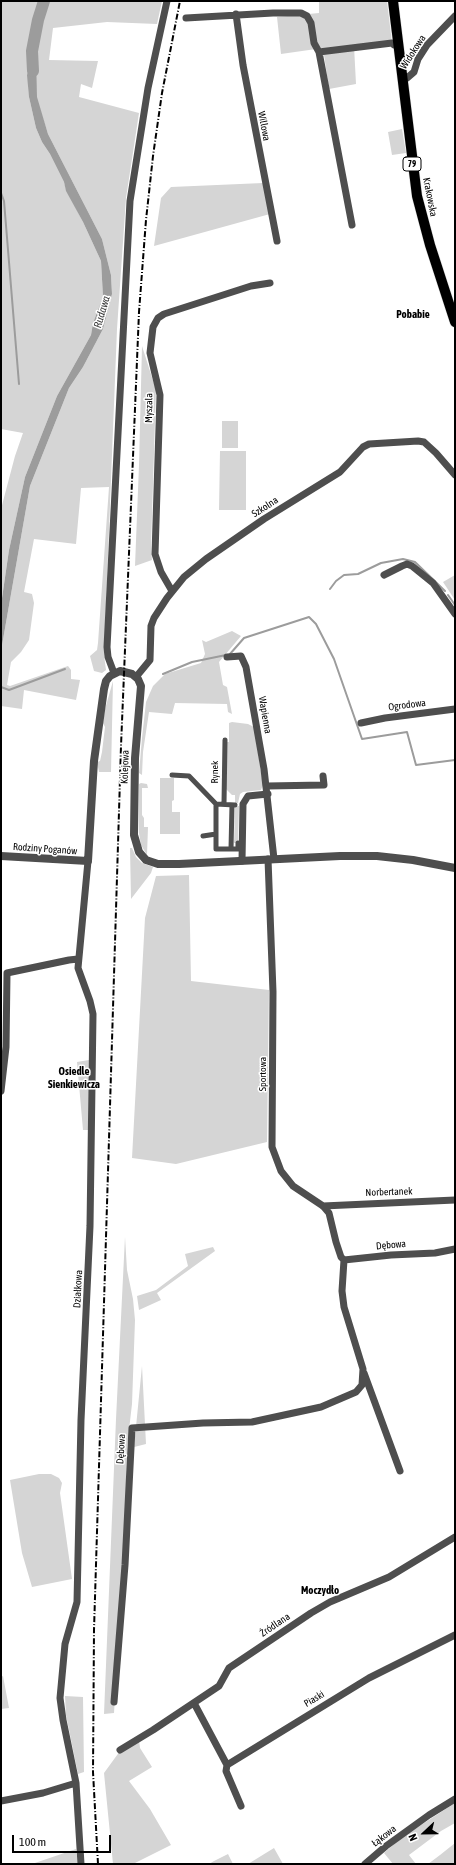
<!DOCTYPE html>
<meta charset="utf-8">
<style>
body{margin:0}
#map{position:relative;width:456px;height:1865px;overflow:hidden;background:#fff;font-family:"Asap Condensed",sans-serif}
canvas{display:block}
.frame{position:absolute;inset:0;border:2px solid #000;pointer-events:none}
.north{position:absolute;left:404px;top:1813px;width:40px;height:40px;-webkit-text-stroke:3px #fff;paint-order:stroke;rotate:248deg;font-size:11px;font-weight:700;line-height:16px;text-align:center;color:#000}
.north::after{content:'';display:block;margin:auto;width:14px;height:18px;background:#000;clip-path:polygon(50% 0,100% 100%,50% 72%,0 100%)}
.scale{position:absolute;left:12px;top:1835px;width:99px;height:18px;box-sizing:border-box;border:2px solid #000;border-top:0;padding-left:5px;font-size:12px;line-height:14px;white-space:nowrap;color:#000;-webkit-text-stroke:3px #fff;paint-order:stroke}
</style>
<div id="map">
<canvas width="456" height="1865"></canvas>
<div class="frame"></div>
<div class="north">N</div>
<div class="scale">100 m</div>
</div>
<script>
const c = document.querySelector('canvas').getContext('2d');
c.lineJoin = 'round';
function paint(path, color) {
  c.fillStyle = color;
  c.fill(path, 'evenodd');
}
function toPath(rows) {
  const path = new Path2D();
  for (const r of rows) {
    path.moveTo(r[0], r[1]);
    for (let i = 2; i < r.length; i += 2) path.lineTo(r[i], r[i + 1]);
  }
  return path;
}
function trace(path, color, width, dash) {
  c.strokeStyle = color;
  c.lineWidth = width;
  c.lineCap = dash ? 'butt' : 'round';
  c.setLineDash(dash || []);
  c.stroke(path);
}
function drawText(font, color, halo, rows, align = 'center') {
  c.font = font + ' "Asap Condensed",sans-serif';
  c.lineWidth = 3;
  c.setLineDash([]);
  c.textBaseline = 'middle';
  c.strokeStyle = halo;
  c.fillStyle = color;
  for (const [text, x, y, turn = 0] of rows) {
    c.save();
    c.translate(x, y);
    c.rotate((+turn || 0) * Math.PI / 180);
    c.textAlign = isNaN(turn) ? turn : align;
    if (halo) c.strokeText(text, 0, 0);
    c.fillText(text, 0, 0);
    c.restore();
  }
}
paint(toPath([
 [1,1,162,1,157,24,107,22,53,28,49,60,98,61,92,88,81,84,79,97,139,113,126,198,117,329,104,655,106,670,102,673,94,671,90,656,97,650,98,643,109,487,81,488,76,544,34,539,24,592,32,594,34,603,29,640,21,652,11,662,7,685,10,686,68,666,71,670,71,679,80,680,76,700,24,690,22,709,1,706,1,651,30,486,69,388,83,367,103,329,112,294,111,275,102,239,48,134,37,100,36,87,36,56,29,56,30,68,28,74,29,97,36,128,42,142,50,154,64,182,66,189,83,222,101,261,103,297,93,323,91,335,57,396,25,477,9,550,1,605,1,509,15,456,23,433,1,429],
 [319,1,387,1,392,43,354,46,356,84,329,89,323,48,281,54,277,17,319,13],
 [402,129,406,153,392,155,388,132],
 [263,183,270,214,154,246,161,198,171,187],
 [142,346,156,390,151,546,152,560,135,566,139,465],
 [222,421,238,421,238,448,222,448],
 [220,451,246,451,246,510,219,510],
 [455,575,455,600,443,582],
 [232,631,241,636,219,662,223,685,227,687,232,714,228,712,227,704,175,703,172,714,149,712,143,752,142,775,139,773,142,738,146,702,153,686,165,674,201,663,205,654,202,640,206,642],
 [113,681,111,772,99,772,97,762,100,761,102,752,105,727,103,723,105,709],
 [232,722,248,724,254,727,263,785,261,790,243,792,240,794,238,803,235,803,235,795,232,795,226,789,226,742,229,742,229,723],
 [160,778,174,778,174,800,172,801,172,812,180,812,180,834,160,834],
 [141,783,147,784,148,788,142,788,142,815,144,818,144,827,148,827,147,855,141,845,139,833,139,784],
 [235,806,239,806,238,843,234,843],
 [130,848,132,848,136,857,142,863,153,867,151,873,131,899],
 [189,875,191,981,269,990,267,1142,176,1164,132,1158,145,918,156,876],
 [89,1060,88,1130,83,1130,77,1062],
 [125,1237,127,1270,133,1299,135,1320,132,1404,127,1447,125,1540,114,1713,104,1714,116,1419],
 [213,1247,215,1251,157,1293,161,1300,139,1310,137,1296,156,1290,188,1266,185,1254],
 [142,1366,146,1444,134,1447],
 [39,1474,51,1474,59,1478,62,1483,60,1493,72,1579,32,1587,22,1553,10,1480],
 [3,1676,9,1708,1,1709,1,1677],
 [65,1696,83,1697,84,1772,78,1774,66,1715],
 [139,1740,140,1748,152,1767,129,1781,150,1809,171,1845,133,1864,113,1864,104,1773,120,1751],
 [455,1803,455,1823,441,1831,409,1855,416,1864,393,1864,384,1853,401,1838],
 [455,1843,455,1864,428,1864,440,1855],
 [274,1848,283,1864,248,1864],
 [76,1849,78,1864,32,1864],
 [228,1854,233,1864,209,1864,214,1861]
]), '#d5d5d5');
paint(toPath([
 [29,56,36,56,37,97,48,134,102,239,111,275,112,294,103,329,83,367,69,388,30,486,1,651,1,605,9,550,25,477,57,396,91,335,93,323,103,297,101,261,83,222,66,191,64,182,50,154,42,142,36,128,29,97,27,75,30,68]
]), '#9c9c9c');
trace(toPath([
 [1,193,4,201,19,384],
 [330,589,336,581,344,575,358,574,381,563,403,559,415,562,445,591],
 [448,595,455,605],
 [230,654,244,638,309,617,316,624,334,659,362,739,407,732,416,765,455,760],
 [163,674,192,662,226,655],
 [1,687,9,690,65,669]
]), '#9c9c9c', 2);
trace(toPath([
 [33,71,32,51,38,20,44,1]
]), '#9c9c9c', 12);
const primary = toPath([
 [393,1,417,196,430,245,455,322]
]);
trace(primary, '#dbdbdb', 11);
trace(toPath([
 [172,775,189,776,216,804],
 [224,804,225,740],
 [235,805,216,804,216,849,239,849],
 [203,836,216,834],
 [231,849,232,805],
 [238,849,238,843]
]), '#4e4e4e', 5);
trace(toPath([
 [236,14,243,65,277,241],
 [186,18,273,13,301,13,307,16,311,23,314,43,319,52,352,225],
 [319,52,392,43,394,45,398,44],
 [403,79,407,78,414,72,418,59,427,45,455,16],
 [384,575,402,566,407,564,412,566,433,583,455,614],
 [172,591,161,572,155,554,160,395,150,353,153,327,158,318,164,314,251,286,270,283],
 [227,657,241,656,246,667,264,769,274,859],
 [114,673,108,657,107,647,130,201,148,88,167,1],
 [136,677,150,660,151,626,154,618,167,598,184,577,206,559,264,519,340,472,363,447,369,444,418,441,424,442,436,453,455,475],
 [361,723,385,718,455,709],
 [267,786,324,785,323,776],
 [268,859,273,992,272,1147,281,1171,293,1186,323,1206,329,1213,336,1242,341,1257,344,1260],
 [242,861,243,804,248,796,268,794],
 [1,1091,6,1047,7,973,69,960,78,959],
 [323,1206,455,1200],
 [344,1260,391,1255,435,1253,455,1249],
 [364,1373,400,1471],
 [114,1702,125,1565,132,1428,203,1423,252,1422,321,1407,356,1392,362,1385,363,1369,344,1307,342,1291,344,1260],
 [194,1703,227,1765],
 [120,1750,153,1730,219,1686,229,1668,311,1613,330,1602,389,1577,455,1537],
 [1,1801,43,1793,76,1783],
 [241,1806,226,1771,227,1765,369,1678,455,1635],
 [81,1864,76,1783,63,1720,60,1698,65,1644,77,1602,81,1420,90,1226,93,1014,90,1001,78,968,88,861],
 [365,1864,386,1846,429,1815,455,1799]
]), '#4e4e4e', 7);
trace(toPath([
 [1,856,88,861,94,761,104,689,106,681,110,676,120,671,132,674,138,679,141,686,135,758,134,835,139,852,146,860,158,864,179,864,340,856,377,856,413,860,455,868]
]), '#4e4e4e', 8);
trace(primary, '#000', 10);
trace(toPath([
 [98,1864,93,1772,94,1630,121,746,139,312,146,220,153,156,162,93,180,1]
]), '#000', 2, [6, 2, 1, 2]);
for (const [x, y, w] of [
 [412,164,18]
]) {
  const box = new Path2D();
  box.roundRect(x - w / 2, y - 7, w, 14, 3);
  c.fillStyle = '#fff';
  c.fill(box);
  trace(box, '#000', 1);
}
drawText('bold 9px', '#000', null, [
 ["79",412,164]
]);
drawText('10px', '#000', '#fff', [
 ["Widokowa",413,52,-57],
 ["Willowa",264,126,79],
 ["Krakowska",430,197,79],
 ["Myszala",149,408,-89],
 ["Szkolna",265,507,-33],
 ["Ogrodowa",407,705,-7],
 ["Wapienna",265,715,80],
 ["Kolejowa",125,767,-88],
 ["Rynek",215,772,-90],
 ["Rodziny Poganów",45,849,4],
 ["Sportowa",263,1074,-90],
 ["Norbertanek",389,1192,-2],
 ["Dębowa",391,1245,-5],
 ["Działkowa",78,1289,-87],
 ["Dębowa",121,1449,-87],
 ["Źródlana",275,1625,-34],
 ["Piaski",314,1699,-31],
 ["Łąkowa",384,1836,-38]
]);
drawText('italic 11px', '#3d3d3d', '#fff', [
 ["Rudawa",102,312,-74]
]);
drawText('bold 11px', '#000', '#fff', [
 ["Pobabie",413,315],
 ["Osiedle",74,1072],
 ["Sienkiewicza",74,1085],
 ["Moczydło",320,1591]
]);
</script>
